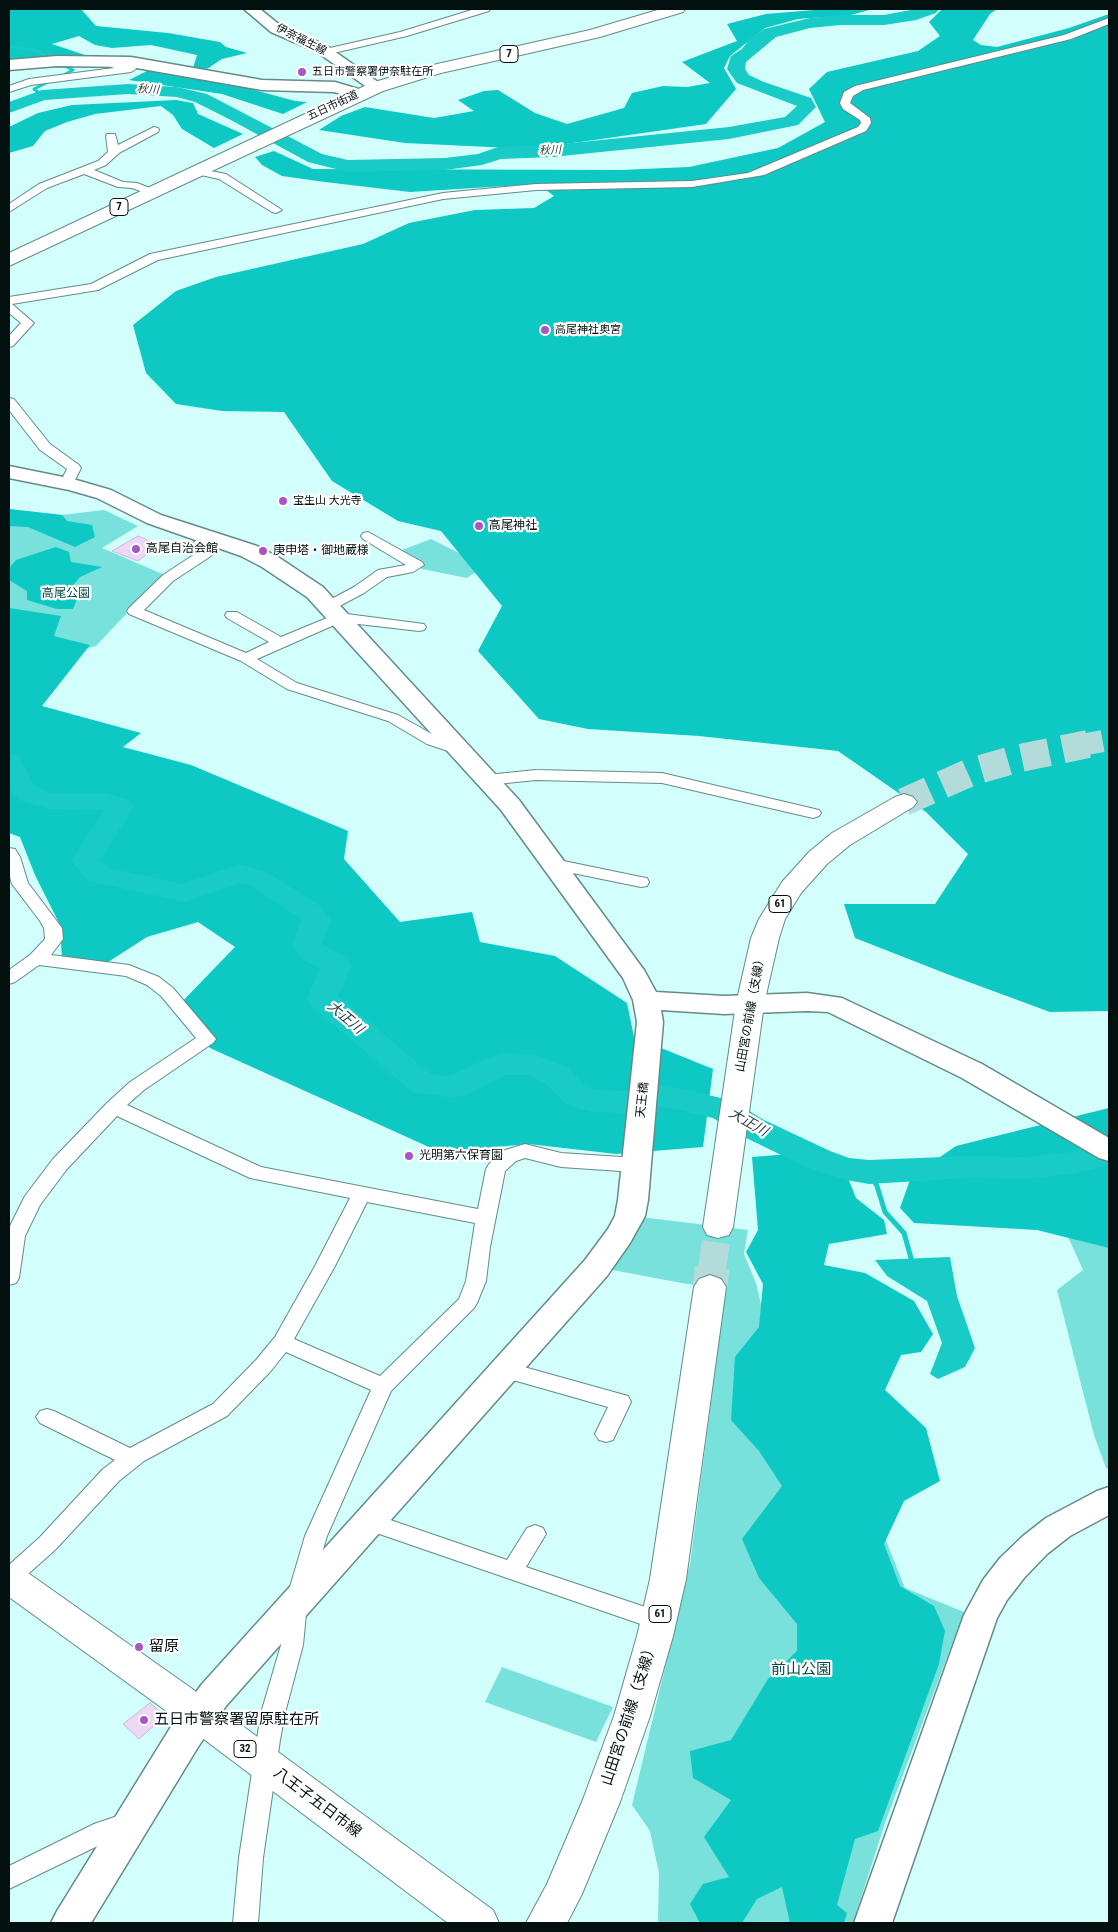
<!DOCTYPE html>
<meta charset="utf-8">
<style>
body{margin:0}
#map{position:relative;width:1118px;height:1932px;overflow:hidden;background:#d2fffc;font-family:"Roboto Condensed",sans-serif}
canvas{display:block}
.frame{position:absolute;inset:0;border:10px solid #021110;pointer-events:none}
</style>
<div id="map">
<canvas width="1118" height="1932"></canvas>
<div class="frame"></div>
</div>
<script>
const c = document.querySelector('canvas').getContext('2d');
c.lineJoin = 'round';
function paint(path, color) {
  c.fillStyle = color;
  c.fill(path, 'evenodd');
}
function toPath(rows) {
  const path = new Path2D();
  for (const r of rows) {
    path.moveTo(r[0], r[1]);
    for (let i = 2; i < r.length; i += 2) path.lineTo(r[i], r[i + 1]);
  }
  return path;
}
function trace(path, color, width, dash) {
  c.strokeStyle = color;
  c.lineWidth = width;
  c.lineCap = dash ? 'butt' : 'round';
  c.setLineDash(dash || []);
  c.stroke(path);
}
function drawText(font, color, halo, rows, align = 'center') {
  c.font = font + ' "Roboto Condensed","Noto Sans JP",sans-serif';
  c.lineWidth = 4.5;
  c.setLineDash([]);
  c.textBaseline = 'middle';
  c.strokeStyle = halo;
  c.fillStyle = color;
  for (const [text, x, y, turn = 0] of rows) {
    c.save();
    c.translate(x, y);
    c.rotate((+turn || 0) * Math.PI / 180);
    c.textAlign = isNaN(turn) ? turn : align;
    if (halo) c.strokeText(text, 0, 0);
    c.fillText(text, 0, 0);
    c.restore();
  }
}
paint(toPath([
 [9,509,62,515,104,510,138,526,102,548,167,576,129,611,96,646,9,671],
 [431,539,473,560,476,572,467,578,422,569,394,553],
 [632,1216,748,1230,744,1254,756,1283,776,1368,885,1538,905,1588,964,1612,885,1823,853,1923,658,1923,659,1873,650,1831,632,1805,690,1564,726,1288,687,1284,602,1268],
 [1064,1228,1109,1244,1109,1470,1106,1468,1094,1435,1057,1290,1083,1270],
 [502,1667,613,1707,596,1742,485,1702]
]), '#78e1db');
paint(toPath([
 [9,9,81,9,96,26,168,33,220,42,226,47,247,53,222,59,207,69,193,68,197,55,151,45,112,48,95,45,79,36,52,44,85,55,72,58,9,60],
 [826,9,873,9,851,15,798,19,765,28,730,56,724,68,736,89,706,124,531,149,405,143,319,130,341,116,365,107,434,118,474,111,458,100,484,91,498,90,535,113,567,124,624,108,632,93,663,86,687,87,710,83,682,62,737,41,727,24,766,14],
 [942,9,997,9,990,14,973,40,981,45,997,47,1069,28,1109,14,1109,1011,1050,1012,947,974,855,938,844,904,935,904,968,854,926,812,838,751,699,736,588,729,539,719,478,651,502,606,441,531,398,521,332,481,284,412,222,411,176,404,146,373,133,325,176,291,216,277,363,244,409,223,475,210,534,208,554,196,538,184,410,192,325,182,282,176,262,165,255,157,274,151,313,169,621,170,689,167,778,148,825,122,809,89,827,72,918,51,940,36,929,22],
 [151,69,243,87,295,101,307,102,283,114,222,94,129,80],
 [176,100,193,103,198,114,243,134,214,148,182,129,173,115,161,106,95,114,67,122,45,131,33,146,9,153,9,127,38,113,72,105],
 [9,509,62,515,67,521,92,525,95,537,75,547,28,527,9,526],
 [56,547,69,552,71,562,102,567,80,577,70,589,77,599,73,609,57,609,27,600,27,591,9,580,9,568,16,560],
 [9,608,61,616,54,636,90,645,42,706,141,733,123,747,191,765,348,831,344,859,400,922,472,912,480,942,555,956,627,1003,634,1037,713,1069,703,1147,616,1154,529,1144,440,1152,210,1048,176,1008,235,947,198,922,147,937,105,964,62,959,60,925,35,875,20,837,9,833],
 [1109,1108,1109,1248,1037,1230,914,1223,900,1208,911,1177,956,1146],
 [790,1154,848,1178,856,1198,884,1220,887,1234,829,1244,824,1265,865,1273,914,1301,933,1334,921,1352,901,1355,885,1390,926,1428,940,1481,904,1501,884,1544,900,1586,934,1606,945,1631,939,1664,878,1831,855,1839,837,1905,847,1913,844,1923,790,1923,782,1887,757,1899,742,1923,700,1923,690,1904,703,1884,729,1877,704,1837,731,1800,693,1778,690,1751,731,1740,768,1679,797,1651,797,1624,759,1578,742,1539,782,1486,759,1451,731,1420,735,1357,759,1327,763,1284,746,1252,758,1230,752,1157]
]), '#0dc8c3');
paint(toPath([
 [950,1257,957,1296,975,1348,965,1367,938,1379,930,1374,942,1343,927,1301,887,1276,875,1260]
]), '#19cbc6');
trace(toPath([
 [9,46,38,51,53,60],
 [60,77,73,70,61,64],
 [42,95,34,89,52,80]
]), '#19cbc6', 3);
trace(toPath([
 [869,1172,877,1186,885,1212,904,1233,911,1258]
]), '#19cbc6', 5);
paint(toPath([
 [916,9,939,9,936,13,916,20,884,25,840,25,810,28,776,37,746,62,745,69,749,75,764,82,811,98,816,107,798,125,729,139,552,157,501,159,482,165,445,170,348,172,308,162,229,119,195,102,177,97,128,94,45,100,9,113,9,102,42,90,128,84,177,87,207,94,322,154,348,160,445,158,478,154,498,147,552,145,729,127,785,117,797,106,737,83,727,69,731,56,742,49,749,40,764,29,810,18,840,15,884,15,916,9],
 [9,754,19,756,33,783,41,789,52,793,107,793,130,801,134,807,100,860,108,868,183,884,240,864,269,873,320,906,331,920,322,943,347,959,351,966,338,996,431,1074,450,1076,490,1057,501,1053,534,1054,568,1068,587,1087,595,1090,623,1091,665,1085,734,1101,762,1119,830,1151,849,1158,869,1160,969,1156,1027,1157,1072,1152,1109,1141,1109,1165,1072,1174,1027,1179,969,1178,869,1184,846,1180,806,1167,740,1135,713,1118,665,1107,623,1113,591,1112,580,1109,565,1103,546,1084,529,1075,506,1075,465,1095,454,1098,412,1092,311,1005,307,998,320,969,303,960,292,944,301,920,300,918,249,885,241,883,185,902,88,881,71,861,104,810,50,809,21,801,9,789,9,754]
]), '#19cbc6');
const building = toPath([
 [138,536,159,545,138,561,112,551,138,536],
 [150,1703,165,1716,139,1739,123,1724,150,1703]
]);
paint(building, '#eed6f7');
trace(building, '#cdb9d5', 1);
trace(toPath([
 [1081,745,1109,740]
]), '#b3dbd9', 22, [22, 11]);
trace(toPath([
 [904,802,971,772,1016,759,1088,744],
 [712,1270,718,1227]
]), '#b3dbd9', 28, [28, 14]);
trace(toPath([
 [710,1287,712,1268]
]), '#b3dbd9', 35, [35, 18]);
const street = toPath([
 [475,9,490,9,489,11,407,36,325,55,320,52,321,50,400,32,475,9],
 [1109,18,1109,24,1071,39,863,90,853,96,850,103,870,118,871,123,866,131,764,175,692,187,536,190,443,199,158,260,98,290,12,304,34,323,13,346,9,347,9,336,21,323,9,313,9,297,91,284,150,254,443,193,536,184,692,181,748,173,858,127,861,123,860,120,843,109,840,103,844,92,855,86,1064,35,1109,18],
 [111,58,115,59,116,62,135,67,136,69,131,72,31,85,9,92,9,86,29,79,114,68,105,64,107,59,111,58],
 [154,127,158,128,159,130,158,132,119,153,106,165,94,170,123,182,137,183,155,190,157,192,155,194,151,195,132,188,118,187,84,174,47,188,9,212,9,204,39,184,98,161,108,152,106,136,107,134,115,134,118,145,154,127],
 [196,168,226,174,282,210,276,213,272,212,219,179,192,173,190,171,196,168],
 [9,398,14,399,50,444,79,465,81,468,72,486,62,486,60,483,67,469,40,450,9,410,9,398],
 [368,532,422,562,424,565,413,572,387,577,364,593,334,609,324,609,322,606,324,603,354,587,378,570,406,565,363,539,361,536,363,533,368,532],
 [210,533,215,534,217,537,205,548,211,550,213,553,211,556,173,581,144,610,246,653,269,642,227,618,225,615,227,612,237,612,281,637,339,613,424,624,426,627,424,630,419,631,341,622,257,659,297,683,398,715,439,738,466,747,468,750,466,753,460,755,427,744,388,721,287,689,241,661,129,614,127,611,129,608,163,575,195,554,189,552,187,549,189,546,205,534,210,533],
 [536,770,662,773,819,810,821,813,819,816,813,818,662,783,536,780,487,785,481,783,479,780,481,777,487,775,536,770],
 [9,848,15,849,20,857,28,883,62,928,63,939,51,955,129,965,159,977,173,988,216,1039,213,1043,144,1090,127,1105,261,1167,478,1209,486,1169,489,1164,502,1151,525,1144,561,1153,636,1158,643,1160,646,1165,643,1170,636,1172,561,1167,525,1158,516,1161,505,1171,490,1247,486,1281,477,1303,474,1308,391,1391,327,1536,307,1604,303,1645,285,1713,280,1740,263,1858,258,1923,233,1923,239,1858,261,1713,281,1645,285,1604,305,1536,371,1390,286,1352,270,1372,227,1416,144,1461,119,1481,56,1549,17,1584,9,1587,9,1565,40,1537,103,1469,115,1460,40,1423,36,1417,40,1411,47,1409,54,1411,130,1448,213,1404,256,1360,275,1337,315,1266,350,1198,250,1178,117,1116,67,1169,40,1205,25,1236,19,1278,16,1283,9,1285,9,1228,25,1196,53,1159,107,1103,130,1082,196,1038,161,996,147,985,126,976,39,965,15,982,9,984,9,970,30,955,45,939,44,928,40,921,12,884,9,874,9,848],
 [367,1202,475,1223,466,1281,459,1299,380,1376,294,1339,335,1266,367,1202],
 [554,859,641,877,647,878,649,882,647,886,641,887,548,868,546,864,548,860,554,859],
 [506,1362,628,1396,631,1402,613,1440,606,1442,599,1440,595,1434,608,1407,499,1376,496,1370,499,1364,506,1362],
 [370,1513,507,1560,527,1528,535,1525,543,1528,546,1534,526,1567,666,1614,669,1621,666,1628,658,1630,362,1528,359,1522,362,1516,370,1513],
 [129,1812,138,1815,141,1823,138,1831,110,1840,9,1889,9,1866,94,1824,129,1812]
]);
const secondary = toPath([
 [244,9,260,9,281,26,327,46,385,87,383,90,371,90,317,52,271,32,244,9],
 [57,56,131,57,262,80,335,82,365,91,367,94,365,97,359,99,334,92,262,90,131,67,57,66,9,70,9,60,57,56],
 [9,466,73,479,111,490,161,515,257,546,278,557,323,587,519,800,644,970,656,992,724,996,807,993,842,998,982,1064,1109,1138,1109,1161,1099,1158,962,1078,828,1012,807,1011,724,1014,661,1010,663,1022,648,1200,645,1216,630,1243,607,1276,226,1706,198,1747,91,1923,51,1923,57,1911,172,1725,202,1684,585,1260,608,1229,615,1216,618,1200,637,1022,633,1000,623,978,501,810,307,597,262,567,241,556,147,523,97,498,69,490,9,478,9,466],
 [1109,1487,1109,1515,1070,1536,1047,1554,1024,1578,1007,1600,997,1618,892,1923,854,1923,964,1615,983,1580,1000,1558,1023,1536,1046,1518,1097,1491,1109,1487]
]);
const primary = toPath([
 [661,9,685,9,683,12,600,37,441,73,383,91,9,266,9,253,371,83,437,64,590,30,661,9],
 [904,794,913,797,917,802,913,807,850,845,827,864,801,893,785,919,779,938,764,1004,733,1227,729,1235,718,1238,707,1235,703,1227,736,1004,751,938,759,919,782,882,809,852,832,833,895,797,904,794],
 [710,1275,721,1279,726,1287,686,1579,673,1636,650,1716,620,1802,582,1894,567,1923,526,1923,547,1884,582,1802,614,1716,637,1636,650,1579,694,1287,699,1279,710,1275],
 [9,1564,21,1568,191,1688,493,1910,499,1923,448,1923,165,1710,9,1597,9,1564]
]);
trace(street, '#628b89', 2);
trace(secondary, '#628b89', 3);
trace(primary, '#628b89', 2);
paint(street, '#fff');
paint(secondary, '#fff');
paint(primary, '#fff');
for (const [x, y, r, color] of [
 [302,72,5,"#a955c5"],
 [545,330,5,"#a955c5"],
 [283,501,5,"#a955c5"],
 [479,526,5,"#a955c5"],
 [136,549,5,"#a955c5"],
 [263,551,5,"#a955c5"],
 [409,1156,5,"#a955c5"],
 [139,1647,5,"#a955c5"],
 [144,1720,5,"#a955c5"]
]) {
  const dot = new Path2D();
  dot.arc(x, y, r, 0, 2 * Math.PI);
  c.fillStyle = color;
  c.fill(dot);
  trace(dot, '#fff', 2);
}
drawText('11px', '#021110', '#fff', [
 ["伊奈福生線",301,40,27],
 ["五日市街道",333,106,-25]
]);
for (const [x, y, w] of [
 [509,54,18],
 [119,207,18],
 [780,904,22],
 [660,1614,22],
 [245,1749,22]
]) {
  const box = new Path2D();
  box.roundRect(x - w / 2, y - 8.5, w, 17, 4);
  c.fillStyle = '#fff';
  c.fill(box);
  trace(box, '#021110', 1);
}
drawText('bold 11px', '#021110', null, [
 ["7",509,54],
 ["7",119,207],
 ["61",780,904],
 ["61",660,1614],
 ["32",245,1749]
]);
drawText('11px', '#021110', '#fff', [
 ["五日市警察署伊奈駐在所",312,72],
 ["高尾神社奥宮",555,330],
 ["宝生山 大光寺",293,501]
], 'left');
drawText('italic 11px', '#27413f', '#fff', [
 ["秋川",148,90,4],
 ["秋川",550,151,-3]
]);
drawText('12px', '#021110', '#fff', [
 ["高尾神社",489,526],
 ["高尾自治会館",146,549],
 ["庚申塔・御地蔵様",273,551],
 ["光明第六保育園",419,1156]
], 'left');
drawText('12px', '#004946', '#fff', [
 ["高尾公園",66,594]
]);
drawText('12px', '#021110', '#fff', [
 ["山田宮の前線（支線）",751,1013,-80],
 ["天王橋",643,1100,-84]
]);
drawText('italic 14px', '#27413f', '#fff', [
 ["大正川",345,1018,40],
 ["大正川",748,1123,30]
]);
drawText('15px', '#021110', '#fff', [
 ["留原",149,1647],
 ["五日市警察署留原駐在所",154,1720]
], 'left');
drawText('15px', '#004946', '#fff', [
 ["前山公園",801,1670]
]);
drawText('15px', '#021110', '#fff', [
 ["山田宮の前線（支線）",630,1714,-72],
 ["八王子五日市線",317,1803,37]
]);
</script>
